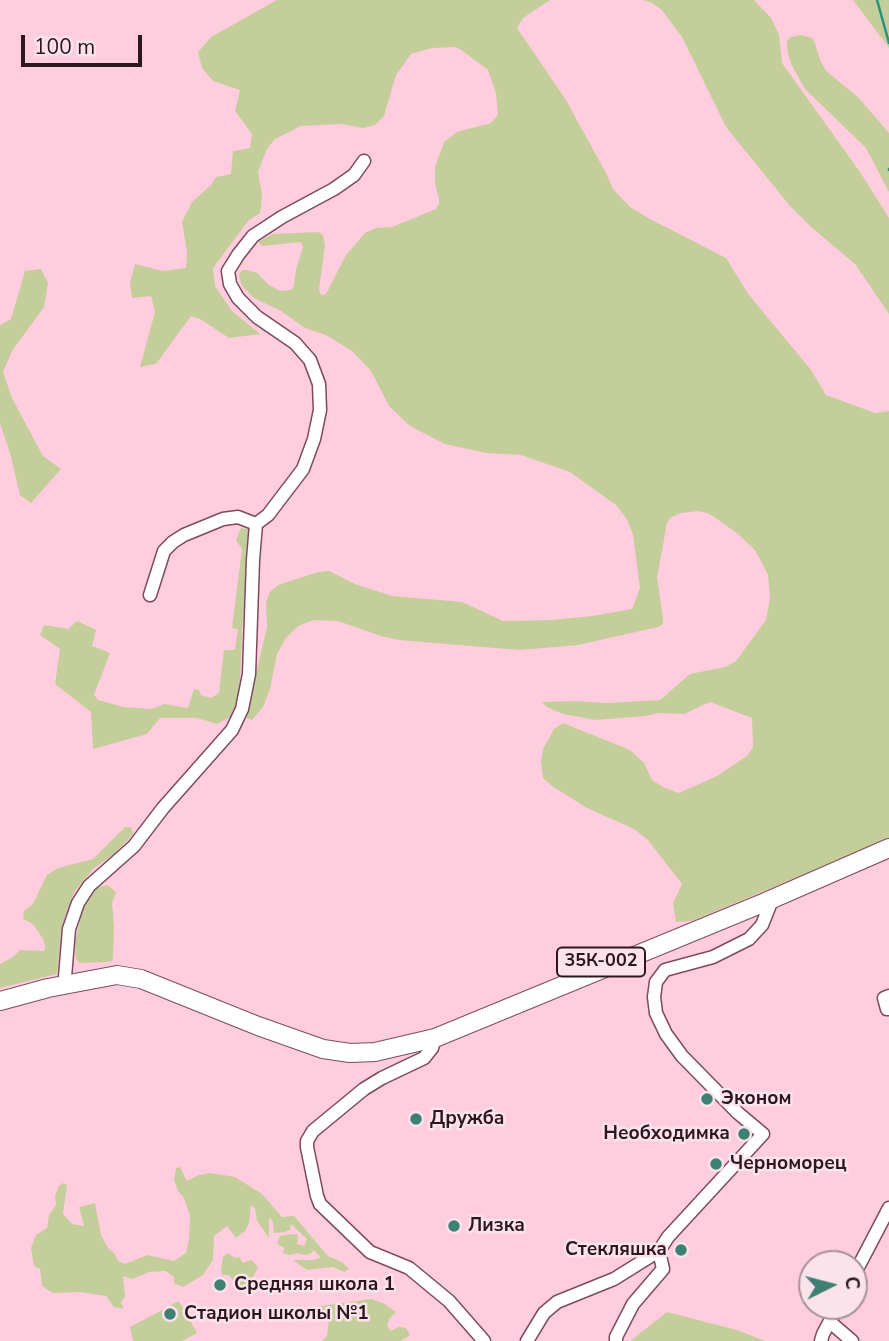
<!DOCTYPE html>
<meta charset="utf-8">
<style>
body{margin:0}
#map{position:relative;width:889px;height:1341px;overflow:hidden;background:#ffcddd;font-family:"Nunito Sans",sans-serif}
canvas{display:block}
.north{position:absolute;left:798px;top:1250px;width:70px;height:70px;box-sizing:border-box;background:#fce2ea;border:2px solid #a99199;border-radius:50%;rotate:84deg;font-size:19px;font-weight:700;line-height:28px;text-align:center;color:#2d171f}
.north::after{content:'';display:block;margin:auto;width:24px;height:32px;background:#3e8172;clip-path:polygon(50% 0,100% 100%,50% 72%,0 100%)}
.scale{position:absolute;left:21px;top:35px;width:121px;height:32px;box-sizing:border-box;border:4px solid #2d171f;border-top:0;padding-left:9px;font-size:21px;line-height:24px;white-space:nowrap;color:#2d171f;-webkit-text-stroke:5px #fce2ea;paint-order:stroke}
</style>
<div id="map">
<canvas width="889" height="1341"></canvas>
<div class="north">С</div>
<div class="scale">100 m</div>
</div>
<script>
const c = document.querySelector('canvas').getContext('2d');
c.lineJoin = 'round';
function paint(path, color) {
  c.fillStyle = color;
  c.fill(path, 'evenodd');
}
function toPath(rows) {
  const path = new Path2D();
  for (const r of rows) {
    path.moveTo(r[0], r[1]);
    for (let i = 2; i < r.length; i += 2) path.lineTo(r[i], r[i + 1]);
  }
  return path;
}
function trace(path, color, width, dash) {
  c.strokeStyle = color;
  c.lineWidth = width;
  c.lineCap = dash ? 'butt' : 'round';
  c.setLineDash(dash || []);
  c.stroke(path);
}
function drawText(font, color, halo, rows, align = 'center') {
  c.font = font + ' "Nunito Sans",sans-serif';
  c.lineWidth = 5;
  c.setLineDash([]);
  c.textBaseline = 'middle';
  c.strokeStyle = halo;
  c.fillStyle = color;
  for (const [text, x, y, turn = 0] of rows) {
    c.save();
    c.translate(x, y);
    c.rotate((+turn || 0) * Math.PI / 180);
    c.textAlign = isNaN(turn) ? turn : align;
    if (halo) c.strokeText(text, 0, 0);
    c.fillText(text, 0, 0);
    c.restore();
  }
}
paint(toPath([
 [277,0,550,0,523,18,517,28,566,100,606,173,613,189,630,207,650,219,726,258,749,295,811,370,826,395,875,413,889,411,889,839,692,921,676,922,673,903,682,884,648,840,634,829,587,808,552,786,543,778,541,761,543,749,554,729,563,723,630,750,644,763,652,780,663,787,679,793,717,776,747,756,753,747,752,718,710,702,684,714,658,713,646,716,596,720,563,714,547,707,542,702,576,701,608,703,660,700,690,674,725,667,736,661,766,620,770,598,768,575,755,550,738,534,710,514,699,511,681,513,670,518,667,523,657,578,663,619,663,624,658,627,578,645,520,650,399,640,381,636,338,621,314,620,298,626,286,638,277,654,270,689,263,707,252,720,247,718,248,707,267,627,266,602,270,592,278,585,318,572,329,571,355,584,392,596,462,602,503,621,552,620,592,616,632,609,640,588,633,534,626,518,616,505,570,472,521,455,486,453,445,444,410,426,389,406,371,371,352,351,326,335,305,328,281,311,254,298,242,286,240,280,239,275,242,270,247,270,257,273,269,285,280,291,291,290,294,286,296,269,303,247,301,242,262,246,258,242,273,234,318,232,323,235,325,245,319,290,321,295,326,294,346,255,365,233,376,228,392,227,436,209,439,204,439,199,435,183,435,167,444,142,457,132,491,123,498,115,496,93,488,70,460,49,454,47,432,48,411,54,396,75,384,116,375,125,363,128,342,124,301,126,275,139,267,149,258,172,262,195,261,209,259,214,249,220,213,268,215,286,232,311,260,334,229,338,200,319,191,316,156,364,140,367,155,312,151,296,132,298,130,282,135,264,162,271,186,268,187,252,182,222,192,202,211,185,216,177,231,174,233,151,250,148,252,134,235,111,240,90,213,81,202,68,198,52,211,37],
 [643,0,754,0,771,18,779,35,782,63,860,172,889,218,889,314,855,264,810,226,790,206,726,127,682,37,661,9,652,3],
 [853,0,889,0,889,48],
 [801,35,812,38,815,43,820,60,826,71,857,96,889,133,889,192,866,148,805,89,792,66,788,54,787,41,790,37],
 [41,269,48,283,44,307,12,351,3,372,12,398,43,456,61,469,31,503,20,495,10,453,0,423,0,325,11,319,25,271],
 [241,528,248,529,251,533,246,549,248,562,242,630,239,704,230,717,217,724,197,718,160,718,147,734,93,749,91,712,55,684,60,649,40,635,44,625,68,629,77,621,96,630,92,646,110,653,94,695,98,700,123,707,152,709,164,704,188,708,194,689,199,690,201,695,211,698,219,693,224,650,235,650,238,629,232,628,242,549,236,540],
 [125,827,131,827,133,834,114,854,93,869,74,892,65,917,61,932,57,974,0,988,0,964,13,957,20,950,44,951,45,946,43,939,33,924,23,919,24,911,33,904,47,875,58,868,93,859],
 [107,885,116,892,112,903,114,928,113,958,112,961,107,962,80,963,76,959,75,943,81,916,87,898,96,888],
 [180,1167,187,1181,199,1175,210,1173,235,1177,262,1194,282,1217,294,1216,328,1256,342,1262,349,1269,344,1272,333,1267,307,1270,293,1260,313,1260,321,1258,314,1250,310,1254,304,1255,298,1253,290,1255,282,1253,285,1248,277,1244,280,1236,293,1234,298,1235,297,1244,304,1246,307,1239,291,1224,290,1230,285,1232,274,1233,273,1222,269,1217,269,1238,257,1221,255,1208,251,1205,249,1223,245,1231,236,1238,227,1226,214,1236,213,1260,203,1275,183,1287,174,1283,174,1277,165,1271,149,1272,132,1279,123,1276,125,1296,121,1303,124,1309,114,1307,106,1296,80,1292,53,1293,42,1286,40,1269,34,1266,31,1248,36,1235,47,1228,49,1215,56,1205,55,1196,59,1186,63,1183,67,1185,63,1214,72,1224,84,1226,79,1207,95,1203,101,1235,108,1248,115,1254,118,1261,125,1264,147,1255,174,1261,186,1253,189,1239,190,1216,184,1198,178,1191,174,1180,176,1168],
 [228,1253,235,1258,240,1257,242,1263,252,1260,258,1268,253,1277,254,1283,243,1293,235,1289,234,1282,229,1275,222,1275,221,1270,223,1257],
 [371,1299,383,1303,396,1312,389,1319,387,1326,391,1331,399,1327,406,1328,410,1335,401,1341,322,1341,327,1336,329,1320,322,1321,316,1318,315,1307],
 [179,1301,197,1333,182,1341,133,1341,130,1327],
 [667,1312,737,1330,765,1341,630,1341]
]), '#c3ce9b');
trace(toPath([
 [877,0,889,43],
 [889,169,889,170]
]), '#289480', 2.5);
const minor = toPath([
 [150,595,164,551,173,542,184,535,223,519,238,517,256,524],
 [65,977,69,929,78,903,89,886,134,846,163,808,232,730,242,709,249,674,253,560,256,524,268,515,303,469,314,439,320,410,319,384,310,360,295,343,257,317,238,298,230,284,228,271,238,255,253,236,282,217,334,189,354,175,364,161],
 [889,996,884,998,887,1009,889,1009],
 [435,1038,432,1048,424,1058,382,1078,364,1089,313,1131,307,1141,307,1147,317,1196,320,1204,370,1252,409,1268,449,1301,484,1341],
 [854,1275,889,1208],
 [830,1322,852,1341],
 [527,1341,544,1313,557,1302,614,1279,659,1251,668,1237,763,1134,738,1113,682,1056,666,1034,656,1013,654,997,656,982,665,970,713,957,749,939,762,925,772,900],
 [616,1341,616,1337,633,1304,663,1269,659,1251],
 [821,1341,823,1334,838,1306]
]);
const highway = toPath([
 [0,1001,48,988,117,975,141,979,258,1026,323,1049,350,1053,375,1052,435,1038,763,903,889,848]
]);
trace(minor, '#7e4a5d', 15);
trace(highway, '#7e4a5d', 20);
trace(minor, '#fff', 12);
trace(highway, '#fff', 18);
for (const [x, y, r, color] of [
 [707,1099,7,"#3e8172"],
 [416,1119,7,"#3e8172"],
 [744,1134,7,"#3e8172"],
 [716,1164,7,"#3e8172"],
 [454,1226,7,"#3e8172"],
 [681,1250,7,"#3e8172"],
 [220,1285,7,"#3e8172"],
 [170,1314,7,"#3e8172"]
]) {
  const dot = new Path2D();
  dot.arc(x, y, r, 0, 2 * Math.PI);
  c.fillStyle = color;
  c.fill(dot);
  trace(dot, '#fce2ea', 2.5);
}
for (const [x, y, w] of [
 [601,962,88]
]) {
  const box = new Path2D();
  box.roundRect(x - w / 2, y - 14.5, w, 29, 5);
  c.fillStyle = '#fce2ea';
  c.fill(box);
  trace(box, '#2d171f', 2);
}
drawText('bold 18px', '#2d171f', null, [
 ["35К-002",601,962]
]);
drawText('bold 19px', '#2d171f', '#fce2ea', [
 ["Эконом",721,1099],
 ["Дружба",430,1119],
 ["Необходимка",730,1134,"right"],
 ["Черноморец",730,1164],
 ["Лизка",468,1226],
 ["Стекляшка",667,1250,"right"],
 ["Средняя школа 1",234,1285],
 ["Стадион школы №1",184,1314]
], 'left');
</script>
